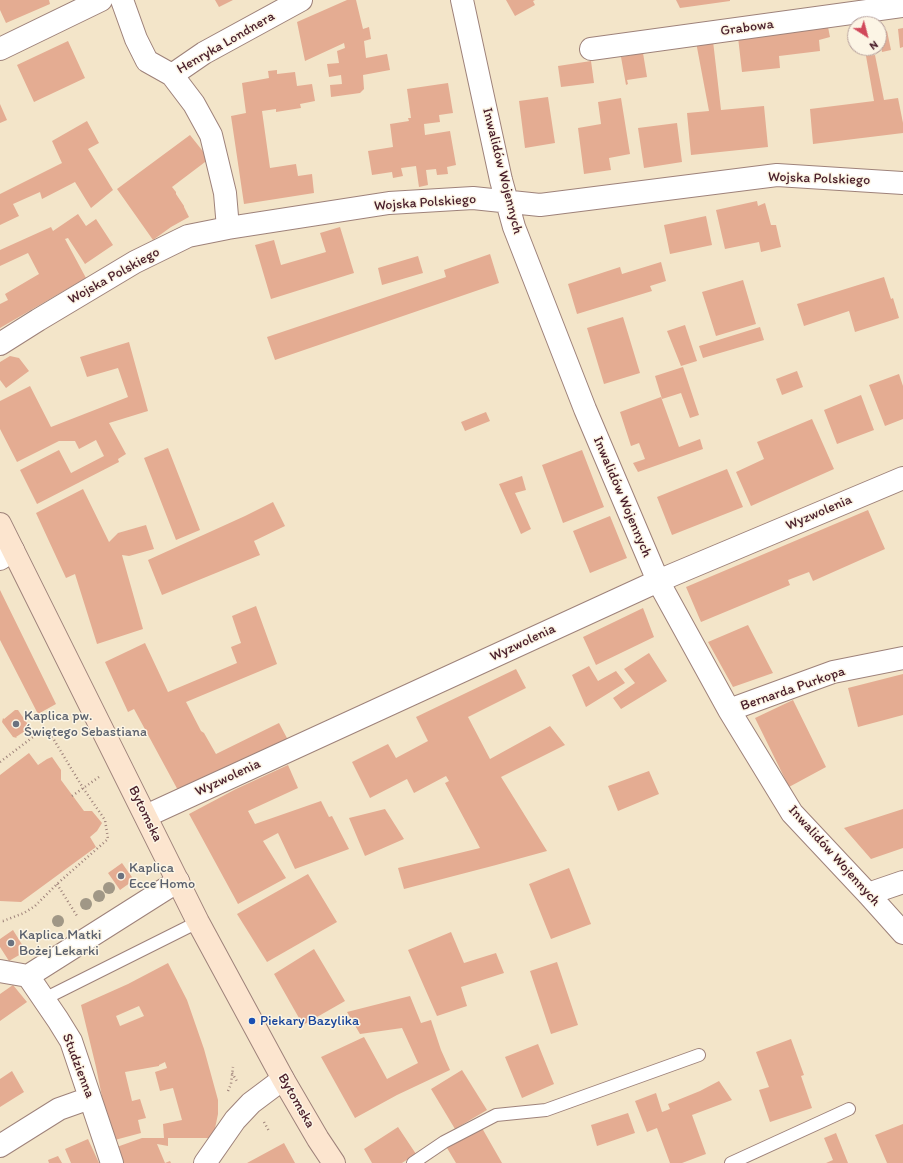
<!DOCTYPE html>
<meta charset="utf-8">
<style>
body{margin:0}
#map{position:relative;width:903px;height:1163px;overflow:hidden;background:#f3e5c9;font-family:Itim,sans-serif}
canvas{display:block}
.north{position:absolute;left:847px;top:16px;width:40px;height:40px;box-sizing:border-box;background:#fcf5e5;border:1px solid #b59f9b;border-radius:50%;rotate:144deg;font-size:11px;font-weight:700;line-height:16px;text-align:center;color:#4a1f2b}
.north::after{content:'';display:block;margin:auto;width:14px;height:18px;background:#d1495b;clip-path:polygon(50% 0,100% 100%,50% 72%,0 100%)}
</style>
<div id="map">
<canvas width="903" height="1163"></canvas>
<div class="north">N</div>
</div>
<script>
const c = document.querySelector('canvas').getContext('2d');
c.lineJoin = 'round';
function paint(path, color) {
  c.fillStyle = color;
  c.fill(path, 'evenodd');
}
function toPath(rows) {
  const path = new Path2D();
  for (const r of rows) {
    path.moveTo(r[0], r[1]);
    for (let i = 2; i < r.length; i += 2) path.lineTo(r[i], r[i + 1]);
  }
  return path;
}
function trace(path, color, width, dash) {
  c.strokeStyle = color;
  c.lineWidth = width;
  c.lineCap = dash ? 'butt' : 'round';
  c.setLineDash(dash || []);
  c.stroke(path);
}
function drawText(font, color, halo, rows, align = 'center') {
  c.font = font + ' Itim,sans-serif';
  c.lineWidth = 3;
  c.setLineDash([]);
  c.textBaseline = 'middle';
  c.strokeStyle = halo;
  c.fillStyle = color;
  for (const [text, x, y, turn = 0] of rows) {
    c.save();
    c.translate(x, y);
    c.rotate((+turn || 0) * Math.PI / 180);
    c.textAlign = isNaN(turn) ? turn : align;
    if (halo) c.strokeText(text, 0, 0);
    c.fillText(text, 0, 0);
    c.restore();
  }
}
paint(toPath([
 [0,0,49,0,50,4,6,23,0,10],
 [215,0,233,0,219,7],
 [347,0,356,0,363,29,369,27,371,39,364,41,366,58,387,54,390,70,363,75,364,89,360,93,331,97,330,85,342,84,341,75,329,77,327,64,339,63,337,51,345,48,344,43,305,61,297,22],
 [506,0,535,0,533,1,535,5,515,16],
 [676,0,730,0,730,1,680,8],
 [828,27,830,37,819,40,820,51,779,56,780,68,742,72,738,37],
 [903,28,903,47,900,48,898,29],
 [887,31,891,50,882,52,879,32],
 [68,41,85,78,34,102,17,65],
 [713,41,721,110,764,106,768,147,691,155,687,113,709,111,696,42],
 [643,53,647,77,627,80,628,84,626,85,621,57],
 [875,55,884,100,898,98,903,123,903,133,813,144,810,109,874,101,866,56],
 [591,61,594,83,561,87,558,66],
 [277,70,277,74,295,72,297,86,312,84,315,101,300,104,301,108,276,112,276,109,262,111,270,168,296,164,298,176,312,174,314,193,244,204,231,116,246,113,242,83,269,78,268,71],
 [448,83,453,113,439,115,440,122,424,124,425,135,450,131,456,165,447,167,448,174,437,175,436,169,426,170,428,185,419,187,416,166,401,168,403,176,393,178,392,172,372,175,368,151,393,147,390,124,409,121,408,118,411,118,407,89],
 [548,97,555,143,525,148,519,101],
 [621,98,630,154,609,158,611,170,584,174,578,128,601,124,598,102],
 [0,104,7,120,0,123],
 [87,121,99,143,88,149,113,190,91,208,75,182,42,199,40,192,13,204,19,216,0,225,0,194,62,163,52,141],
 [677,123,682,162,644,168,638,128],
 [190,135,209,159,172,187,176,192,176,194,184,206,184,207,189,217,171,227,153,240,117,189],
 [757,201,758,206,765,203,771,225,776,225,781,247,761,252,759,242,725,249,716,210],
 [78,214,86,226,96,219,113,245,85,264,68,238,65,239,86,278,0,328,0,304,8,300,5,294,39,274,28,253,0,266,0,250,51,227,53,231],
 [706,216,712,245,670,254,664,225],
 [340,227,354,273,271,299,255,245,274,240,281,265,326,252,320,233],
 [490,254,499,283,275,360,267,337,446,277,444,270],
 [418,256,423,273,382,285,378,268],
 [661,262,666,281,650,286,652,291,577,314,568,284,620,267,622,274],
 [884,277,891,299,893,298,899,318,855,332,849,311,804,326,797,304],
 [743,280,756,324,716,336,702,292],
 [623,317,640,373,604,384,587,328],
 [685,325,697,361,681,366,667,331],
 [760,327,764,340,703,358,699,346],
 [129,342,148,411,109,423,126,454,118,459,119,462,37,504,20,470,59,450,71,473,104,456,96,440,79,449,75,441,59,441,17,462,0,429,0,401,30,386,51,427,128,397,118,368,87,377,80,357],
 [10,356,19,358,29,371,6,388,0,380,0,362],
 [683,367,699,415,690,418,681,393,662,399,655,376],
 [797,371,803,387,782,395,776,379],
 [899,374,903,386,903,419,885,426,869,385],
 [861,395,874,430,837,444,824,410],
 [661,397,679,447,700,439,703,449,638,472,633,463,645,459,639,443,631,446,620,412],
 [486,412,490,421,465,431,461,422],
 [812,419,834,469,751,506,736,472,764,459,757,442],
 [168,448,200,530,176,540,144,458],
 [582,450,604,507,563,523,542,465],
 [727,469,743,507,672,535,657,497],
 [522,476,526,490,515,493,531,529,521,534,499,484],
 [83,489,109,542,118,533,146,525,154,549,129,556,122,555,143,629,97,644,75,574,66,578,36,513],
 [273,502,285,526,254,541,260,555,162,595,148,560,245,516],
 [868,510,885,549,813,581,809,572,788,580,790,585,701,622,686,587],
 [610,516,627,558,590,573,573,531],
 [0,590,56,704,38,714,0,640],
 [256,606,277,664,186,702,201,731,204,733,216,754,279,723,288,740,180,794,134,709,128,712,105,662,145,643,168,692,237,663,231,647,241,643,232,616],
 [643,608,654,637,596,665,583,637],
 [748,625,773,673,733,687,708,642],
 [649,653,667,681,621,709,613,698,635,683,624,669],
 [589,666,598,681,616,671,625,683,586,707,572,675],
 [516,669,526,688,468,717,490,759,550,726,565,745,501,777,547,851,496,865,404,889,398,868,480,848,445,783,449,781,446,776,414,793,407,779,370,798,352,762,388,744,396,758,428,741,416,717],
 [903,674,903,715,858,727,848,688],
 [793,700,826,767,789,787,755,718],
 [15,710,18,710,29,726,28,729,16,737,17,738,13,737,2,722,3,718,4,719],
 [29,753,38,765,47,759,52,757,61,770,61,780,84,811,92,811,102,823,97,831,90,837,96,847,21,902,0,901,0,775],
 [288,765,298,788,248,811,255,824,321,801,329,817,332,816,349,849,295,869,278,833,263,841,286,878,238,904,189,814,236,789],
 [649,771,659,794,618,811,608,786],
 [385,809,404,839,365,856,349,818],
 [903,809,903,848,871,859,844,828],
 [122,863,134,880,120,890,108,873],
 [569,868,591,924,551,939,529,884],
 [308,874,337,922,267,962,237,914],
 [13,930,26,951,9,961,0,947,0,939],
 [451,932,464,963,496,953,504,973,461,987,467,1006,437,1016,408,950],
 [314,949,345,1001,303,1025,274,974],
 [557,962,578,1025,551,1034,530,971],
 [168,963,187,1000,204,1049,218,1100,218,1114,213,1138,168,1138,168,1146,157,1144,165,1163,170,1161,171,1163,120,1163,114,1148,142,1138,164,1138,163,1124,182,1120,173,1088,160,1091,155,1072,167,1068,165,1062,159,1065,159,1066,125,1072,132,1101,140,1099,146,1118,138,1120,141,1133,111,1141,96,1067,81,1005,128,984],
 [139,1006,144,1016,120,1026,116,1016],
 [13,985,27,1002,0,1021,0,994],
 [410,996,421,1023,431,1020,441,1050,450,1070,397,1095,355,1118,321,1057,364,1037,387,1079,418,1063,402,1028,360,1034,347,1012],
 [791,1039,804,1075,801,1076,812,1108,770,1122,759,1090,769,1087,756,1052],
 [538,1044,554,1084,522,1098,505,1057],
 [462,1070,487,1110,455,1129,431,1089],
 [12,1071,24,1092,0,1107,0,1079],
 [719,1081,732,1100,692,1115,706,1154,682,1163,670,1163,657,1128,647,1132,635,1101,656,1093,662,1112,670,1109,668,1104,700,1091],
 [628,1113,635,1133,597,1146,591,1125],
 [903,1124,903,1163,887,1163,875,1135],
 [398,1127,416,1154,402,1163,372,1163,364,1149],
 [482,1128,502,1163,456,1163,447,1148],
 [836,1133,848,1163,826,1163,833,1160,824,1138],
 [88,1139,99,1163,71,1163,65,1149],
 [284,1143,295,1163,247,1163],
 [58,1156,62,1163,49,1163,48,1160]
]), '#e4ac92');
const lane = toPath([
 [44,999,198,922],
 [413,1163,444,1142,496,1115,546,1110,699,1055],
 [731,1163,849,1109]
]);
const street = toPath([
 [122,0,136,39,147,61,172,75],
 [462,0,501,180,514,227,585,409,658,581,729,710,792,813,868,894,903,933],
 [0,49,101,0],
 [591,49,903,6],
 [228,228,225,193,211,135,194,104,172,75,204,53,301,0],
 [0,344,38,320,135,262,188,236,228,228,389,203,473,198,540,205,777,175,903,183],
 [0,559,13,550],
 [729,710,833,672,903,658],
 [146,816,658,581,903,478],
 [868,894,903,882],
 [0,971,28,976],
 [28,976,58,1020,71,1041,112,1163],
 [28,976,178,881],
 [0,1146,59,1109,90,1098],
 [205,1163,235,1120,251,1103,283,1079]
]);
const secondary = toPath([
 [0,524,198,922,283,1079,318,1139,334,1163]
]);
trace(lane, '#9e827a', 14);
trace(street, '#9e827a', 24);
trace(secondary, '#9e827a', 24);
trace(toPath([
 [0,762,37,734,45,731,51,735,83,788,105,820,108,839,57,884,35,906,24,913,3,921,0,921],
 [72,796,99,777],
 [57,884,77,916],
 [232,1073,238,1083],
 [228,1091,231,1084,233,1067],
 [264,1122,269,1131]
]), '#9e827a', 2.5, [1, 3]);
trace(lane, '#fff', 12);
trace(street, '#fff', 22);
trace(secondary, '#fce5cf', 22);
c.fillStyle = '#a09786';
for (const [x, y] of [
 [109,888],
 [99,896],
 [86,904],
 [58,921]
]) {
  c.beginPath();
  c.arc(x, y, 6, 0, 2 * Math.PI);
  c.fill();
}
for (const [x, y, r, color] of [
 [16,724,4,"#6b7280"],
 [121,876,4,"#6b7280"],
 [11,943,4,"#6b7280"],
 [252,1021,4,"#1a4fb4"]
]) {
  const dot = new Path2D();
  dot.arc(x, y, r, 0, 2 * Math.PI);
  c.fillStyle = color;
  c.fill(dot);
  trace(dot, '#fcf5e5', 1.5);
}
drawText('14px', '#4a1f2b', '#fcf5e5', [
 ["Grabowa",747,28,-8],
 ["Henryka Londnera",226,43,-30],
 ["Inwalidów Wojennych",502,171,76],
 ["Wojska Polskiego",819,179,2],
 ["Wojska Polskiego",425,203,-4],
 ["Wojska Polskiego",114,276,-29],
 ["Inwalidów Wojennych",622,497,67],
 ["Wyzwolenia",819,513,-23],
 ["Wyzwolenia",523,643,-25],
 ["Bernarda Purkopa",793,689,-19],
 ["Wyzwolenia",228,778,-25],
 ["Bytomska",145,814,64],
 ["Inwalidów Wojennych",834,856,48],
 ["Studzienna",78,1066,69],
 ["Bytomska",296,1101,60]
]);
drawText('14px', '#5b616d', '#fcf5e5', [
 ["Kaplica pw.",24,716],
 ["Świętego Sebastiana",24,732],
 ["Kaplica",129,868],
 ["Ecce Homo",129,884],
 ["Kaplica Matki",19,935],
 ["Bożej Lekarki",19,951]
], 'left');
drawText('14px', '#164399', '#fcf5e5', [
 ["Piekary Bazylika",260,1021]
], 'left');
</script>
